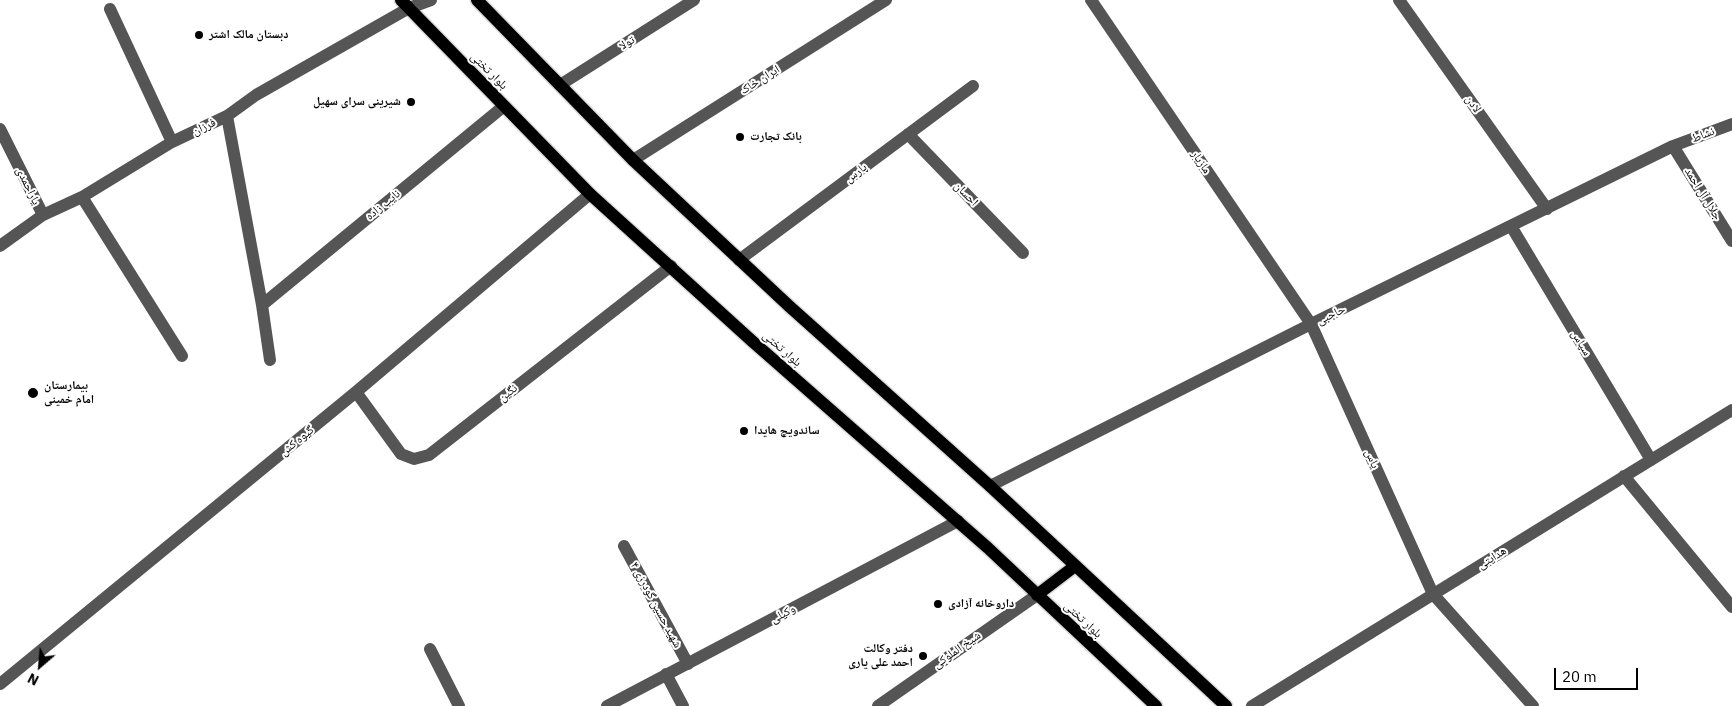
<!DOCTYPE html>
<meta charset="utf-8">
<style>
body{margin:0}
#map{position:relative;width:1732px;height:706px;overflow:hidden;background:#fff;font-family:"IBM Plex Sans",sans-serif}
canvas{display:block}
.north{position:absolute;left:15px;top:641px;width:50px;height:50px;-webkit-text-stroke:4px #fff;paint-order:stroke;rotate:207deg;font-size:14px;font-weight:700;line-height:20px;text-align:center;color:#000}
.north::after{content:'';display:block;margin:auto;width:18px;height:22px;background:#000;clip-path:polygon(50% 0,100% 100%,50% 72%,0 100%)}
.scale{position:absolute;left:1554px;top:668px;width:84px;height:22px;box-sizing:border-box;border:2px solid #000;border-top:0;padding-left:6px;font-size:15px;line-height:18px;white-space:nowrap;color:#000;-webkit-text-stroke:4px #fff;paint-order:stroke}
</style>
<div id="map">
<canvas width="1732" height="706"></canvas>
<div class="north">N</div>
<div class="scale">20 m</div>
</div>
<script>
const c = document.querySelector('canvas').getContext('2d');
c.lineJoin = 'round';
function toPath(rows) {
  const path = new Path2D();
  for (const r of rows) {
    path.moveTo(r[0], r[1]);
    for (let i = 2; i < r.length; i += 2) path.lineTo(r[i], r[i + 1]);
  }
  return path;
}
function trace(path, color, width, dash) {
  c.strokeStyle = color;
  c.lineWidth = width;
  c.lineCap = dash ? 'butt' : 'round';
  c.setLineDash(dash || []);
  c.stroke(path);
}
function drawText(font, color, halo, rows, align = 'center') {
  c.font = font + ' "IBM Plex Sans","Noto Naskh Arabic",sans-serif';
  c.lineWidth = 4;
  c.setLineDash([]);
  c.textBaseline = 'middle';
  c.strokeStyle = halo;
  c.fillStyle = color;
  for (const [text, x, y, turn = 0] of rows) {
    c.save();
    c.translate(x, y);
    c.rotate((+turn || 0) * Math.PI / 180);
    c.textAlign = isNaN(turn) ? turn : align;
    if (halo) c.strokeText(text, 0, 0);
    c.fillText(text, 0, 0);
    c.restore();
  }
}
const major = toPath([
 [401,0,590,194,752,341,988,548,1156,706],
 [477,0,633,160,789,306,990,486,1226,706],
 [1037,595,1075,566]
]);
trace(major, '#dbdbdb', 15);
trace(toPath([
 [1091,0,1311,324,1433,594,1533,706],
 [1399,0,1547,209],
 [110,9,172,142],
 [560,85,694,0],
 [227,116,262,305,270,360],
 [0,129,43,215],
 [908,134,1023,253],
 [1673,146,1732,241],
 [633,160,886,0],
 [82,197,182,356],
 [1511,226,1651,460],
 [0,246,43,215,82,197,172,142,227,116,256,95,409,8,431,0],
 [739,260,973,86],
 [262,305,504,106],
 [356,392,401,454,414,459,429,455,671,266],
 [1624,476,1732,607],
 [990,486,1311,324,1673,146,1732,124],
 [624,546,688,664],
 [430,649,459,706],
 [666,674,683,706],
 [0,684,356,392,590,194],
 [607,706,958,521],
 [878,706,1037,595],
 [1252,706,1732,410]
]), '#555', 12);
trace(major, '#000', 12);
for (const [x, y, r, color] of [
 [199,35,5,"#000"],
 [411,102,5,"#000"],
 [740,137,5,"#000"],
 [33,393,6,"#000"],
 [744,431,5,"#000"],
 [938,604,5,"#000"],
 [923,656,5,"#000"]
]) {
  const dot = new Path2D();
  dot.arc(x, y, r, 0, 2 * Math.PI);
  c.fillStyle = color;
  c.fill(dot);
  trace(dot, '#fff', 2);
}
drawText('bold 12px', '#000', '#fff', [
 ["دبستان مالک اشتر",209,35],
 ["شیرینی سرای سهیل",401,102,"right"],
 ["بانک تجارت",750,137],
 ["بیمارستان",44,386],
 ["امام خمینی",44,400],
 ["ساندویچ هایدا",754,431],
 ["داروخانه آزادی",948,604],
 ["دفتر وکالت",913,649,"right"],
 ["احمد علی یاری",913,663,"right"]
], 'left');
drawText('12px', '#000', '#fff', [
 ["تولا",627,43,-32],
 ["بلوار تختی",489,71,45],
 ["ایران خاک",760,80,-32],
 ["لادن",1473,104,55],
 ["فرزان",204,127,-25],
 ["نشاط",1703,135,-21],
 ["مازیار",1201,162,56],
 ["پارس",856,173,-37],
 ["یاراحمدی",28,186,64],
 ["احسان",966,194,46],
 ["جلال آل احمد",1703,194,58],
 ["نایب زاده",383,205,-39],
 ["حاجبی",1331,315,-26],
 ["سپاس",1581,343,59],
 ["بلوار تختی",782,349,41],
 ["نگین",508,393,-38],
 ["گیوه کش",297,441,-39],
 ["یاس",1372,459,66],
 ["هدایتی",1492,558,-32],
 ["شهید حسین گودرزی ۴",656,605,62],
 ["وکیلی",783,614,-28],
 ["بلوار تختی",1083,620,43],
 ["شیخ الملوکی",957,650,-35]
]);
</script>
